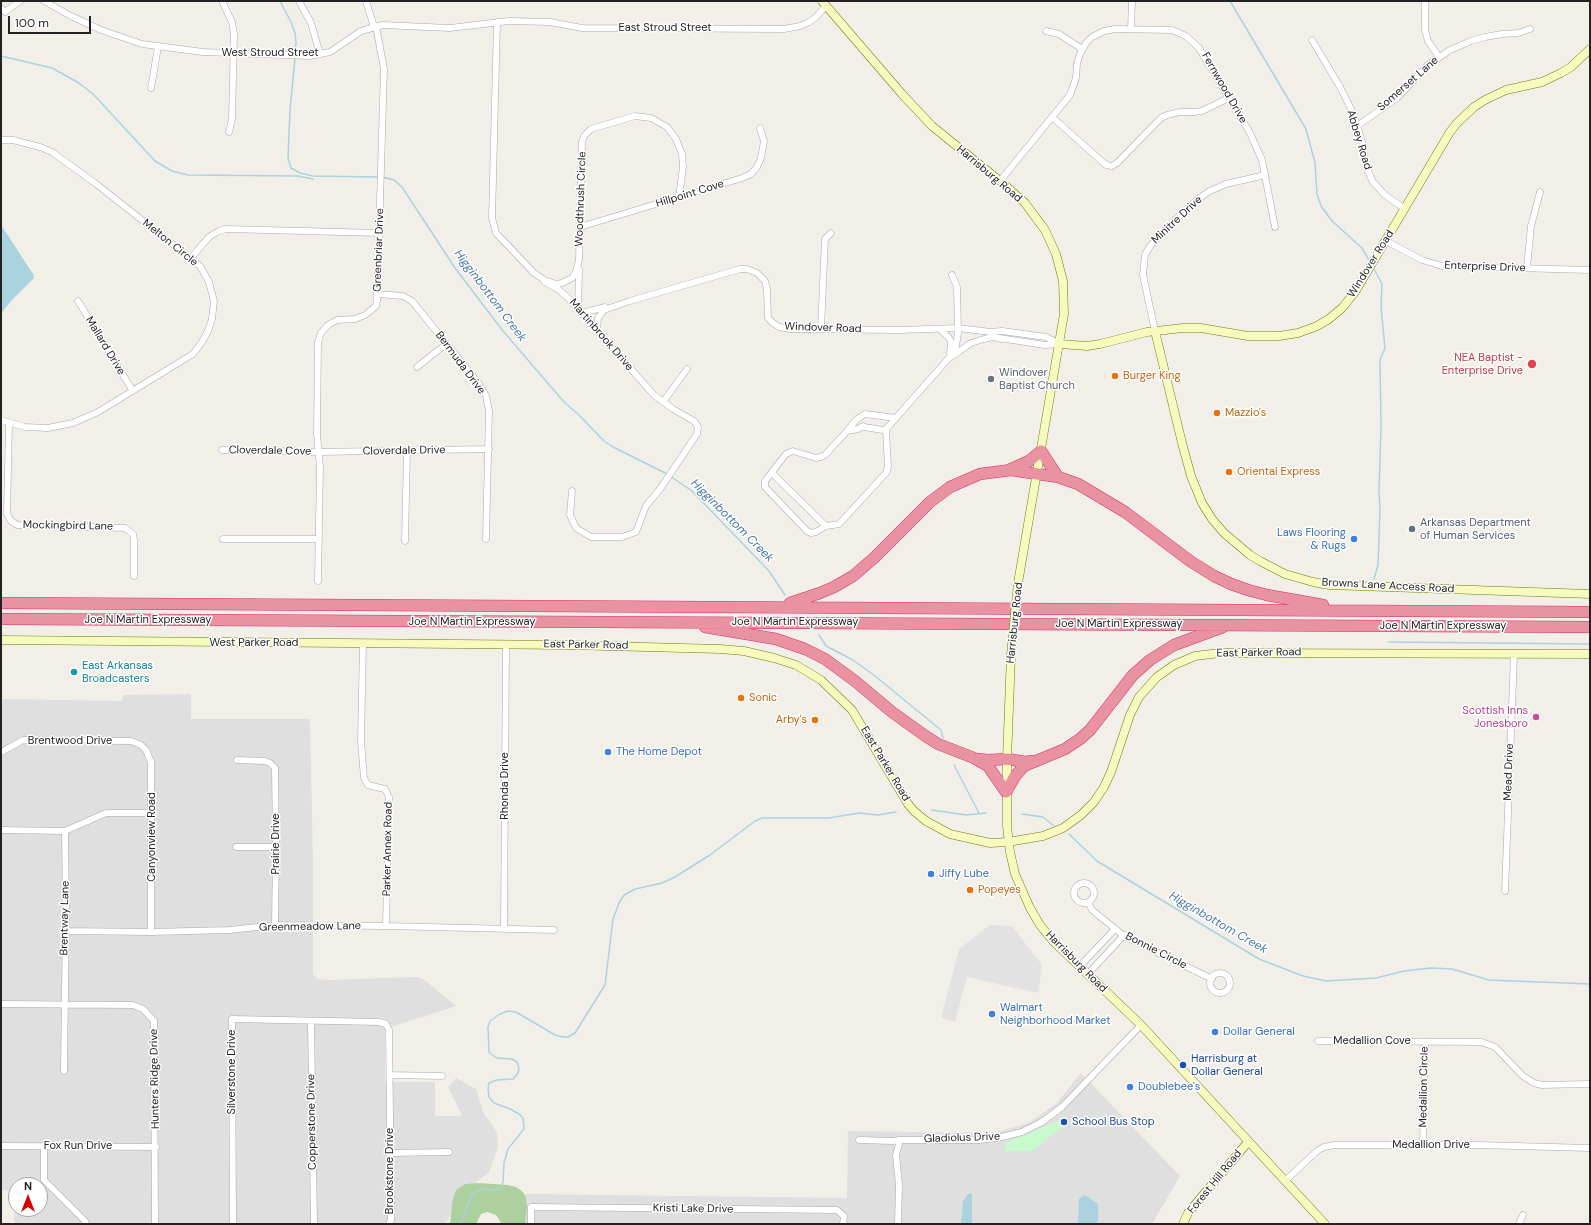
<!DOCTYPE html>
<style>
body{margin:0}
#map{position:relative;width:1591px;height:1225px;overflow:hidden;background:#f2efe9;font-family:"DM Sans",sans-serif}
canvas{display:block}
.frame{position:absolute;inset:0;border:2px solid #222;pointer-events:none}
.north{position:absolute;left:8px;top:1177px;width:40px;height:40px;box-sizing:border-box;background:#fff;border:1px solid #a7a7a7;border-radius:50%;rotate:0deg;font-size:11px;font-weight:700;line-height:16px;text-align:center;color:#222}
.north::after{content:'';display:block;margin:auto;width:14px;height:18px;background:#d40000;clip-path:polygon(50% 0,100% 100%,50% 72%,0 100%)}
.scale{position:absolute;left:8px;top:16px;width:83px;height:18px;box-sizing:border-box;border:2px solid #222;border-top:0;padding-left:5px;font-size:12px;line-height:14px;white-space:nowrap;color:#222;-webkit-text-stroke:3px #fff;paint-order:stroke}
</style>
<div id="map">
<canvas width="1591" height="1225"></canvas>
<div class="frame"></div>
<div class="north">N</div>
<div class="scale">100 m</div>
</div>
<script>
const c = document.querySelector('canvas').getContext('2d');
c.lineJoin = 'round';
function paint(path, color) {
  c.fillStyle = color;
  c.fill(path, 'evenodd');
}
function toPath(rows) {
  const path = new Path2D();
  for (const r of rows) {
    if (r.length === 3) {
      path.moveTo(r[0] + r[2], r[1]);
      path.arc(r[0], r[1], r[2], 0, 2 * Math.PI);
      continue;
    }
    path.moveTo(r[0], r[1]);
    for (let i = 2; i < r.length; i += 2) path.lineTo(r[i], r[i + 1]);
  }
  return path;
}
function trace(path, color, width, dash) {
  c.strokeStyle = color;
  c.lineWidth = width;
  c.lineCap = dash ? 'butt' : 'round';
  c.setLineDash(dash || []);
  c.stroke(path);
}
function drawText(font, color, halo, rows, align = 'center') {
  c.font = font + ' "DM Sans",sans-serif';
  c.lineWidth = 3;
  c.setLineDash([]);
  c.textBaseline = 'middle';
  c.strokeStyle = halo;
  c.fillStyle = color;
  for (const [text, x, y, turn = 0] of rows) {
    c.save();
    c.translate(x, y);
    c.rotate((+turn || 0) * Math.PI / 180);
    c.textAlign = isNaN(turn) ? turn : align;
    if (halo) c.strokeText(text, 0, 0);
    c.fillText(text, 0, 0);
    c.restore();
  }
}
paint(toPath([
 [191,694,191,719,310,719,313,861,313,974,318,979,330,980,418,977,426,981,456,1006,385,1029,385,1082,435,1082,435,1116,462,1116,448,1087,456,1078,476,1089,483,1112,497,1132,498,1147,489,1173,466,1189,456,1209,444,1224,14,1224,15,1191,1,1190,1,699,122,701,123,695],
 [16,1185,40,1185,40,1209,16,1209],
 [1081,1073,1180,1176,1152,1224,519,1224,519,1194,847,1198,848,1131,994,1133,1028,1123,1056,1104]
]), '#e0dfdf');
paint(toPath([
 [478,1183,508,1185,516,1187,523,1192,526,1198,527,1207,525,1224,502,1224,496,1215,487,1212,481,1214,476,1224,450,1224,453,1198,456,1190,465,1184]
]), '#add19e');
paint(toPath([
 [1060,1120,1064,1126,1032,1151,1005,1151,1005,1143]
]), '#c8facc');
paint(toPath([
 [990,925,1012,926,1042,965,1038,993,967,977,955,1022,941,1018,959,949]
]), '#e2e2e2');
paint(toPath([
 [1,225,33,274,34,278,11,301,1,314],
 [972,1193,972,1224,961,1224,963,1201,968,1194],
 [1085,1195,1098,1204,1098,1220,1096,1224,1078,1224,1079,1199]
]), '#aad3df');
trace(toPath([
 [280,1,291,22,295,33,296,42,295,54],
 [1230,1,1306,129,1315,163,1317,194,1321,206,1332,221,1362,248,1369,260],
 [1,56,52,68,79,83,93,94,155,161,172,171,188,175,298,176,313,179],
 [295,58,290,110,288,158,291,168,300,173,313,176,378,177],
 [382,177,394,180,402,187,455,268,503,331,564,402,579,415,604,441,613,447,667,474],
 [670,476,692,491,769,571,785,595],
 [1374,579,1378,565,1380,509,1379,491,1381,426,1380,360,1385,348,1381,307,1382,284,1374,269],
 [819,635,826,646,853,660,875,676,941,730,943,738],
 [1389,642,1590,644],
 [954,765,979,813],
 [932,810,966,815,986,813],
 [1022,814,1043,817,1053,825],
 [1069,834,1097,861,1259,959,1303,976,1326,981,1376,978,1404,971,1431,968,1452,969,1489,980,1590,984],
 [460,1224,473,1193,482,1189,497,1190,500,1188,503,1182,504,1163,508,1149,524,1129,523,1118,519,1114,510,1109,494,1103,489,1097,488,1089,489,1083,497,1080,513,1079,518,1073,519,1069,517,1062,512,1059,497,1058,491,1054,489,1052,488,1027,490,1021,500,1014,508,1011,516,1012,555,1035,563,1037,568,1037,575,1033,605,985,613,919,619,903,624,895,635,889,662,883,675,877,710,855,755,821,762,818,829,818,859,813,878,815,896,812]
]), '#aad3df', 1.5);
const street = toPath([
 [44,1,71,16,101,30,142,44,203,52,310,56,330,52,361,31,383,25,450,28,509,21,550,22,582,28,784,29,800,26,809,22,816,17,826,6],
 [222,1,232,22,234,34,232,119,229,132],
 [299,1,311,23,320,54],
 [366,1,374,27],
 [1425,1,1425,30,1428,41,1439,57],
 [1,8,5,12,20,1],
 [497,22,492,218,496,233,534,273,543,279,545,282,558,289,569,299,654,395,673,409,694,421,698,427,697,434,660,489,646,506,636,532,622,537,591,537,576,528,570,515,572,491],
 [1131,29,1132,1],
 [1046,31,1059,34,1082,49],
 [1312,40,1340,87,1353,113,1362,142,1366,167,1373,182,1385,195,1405,209],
 [151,88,158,47],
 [1052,117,1106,165,1112,166,1117,163,1161,118,1167,115,1180,112,1194,112,1202,111,1229,98],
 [1357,126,1397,98,1428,65,1450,50,1471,41,1485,37,1502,34,1518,33,1530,29],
 [1,140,13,140,40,147,52,152,95,183,200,266,209,282,214,301,212,319,208,331,202,342,193,354,98,412,73,423,48,428,25,427,1,420],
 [1000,181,1070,95,1076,78,1077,64,1080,54,1086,43,1092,37,1104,31,1115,29,1172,30,1186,36,1199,48,1250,133,1262,160,1275,227],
 [580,227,742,178,751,174,757,167,761,158,764,141,760,128],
 [1386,241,1422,260,1442,266,1590,270],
 [191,258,209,237,219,231,226,229,380,233],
 [1527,268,1531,226,1540,192],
 [548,281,556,284,562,283,572,278,576,272,579,260,582,142,584,136,591,129,635,116,651,118,667,127,676,139,682,154,683,167,679,197],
 [378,294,403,296,412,301,479,384,486,396,489,411,486,539],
 [78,301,133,391],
 [578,308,579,270],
 [582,313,605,307],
 [821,329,825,239,831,233],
 [940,329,950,339,951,342,950,354],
 [597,331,598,318,604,310,630,301,740,269,747,269,757,273,765,281,767,289,768,318,773,323,779,327,790,329,898,330,958,328,991,332,1002,331,1046,337,1060,344],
 [1155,331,1143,275,1145,255,1150,246,1179,216,1198,199,1210,191,1226,184,1265,175],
 [999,338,1045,345,1059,344],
 [951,356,956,346,958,333,957,287,952,275],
 [417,367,446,344],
 [663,402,687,369],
 [9,423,7,514,11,521,17,525,125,528,133,534,134,540,134,576],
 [847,431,857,419,865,414,896,418],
 [222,450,319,452,489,449],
 [773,470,774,475,826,526,839,524,886,473,888,467,886,429],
 [826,526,816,532,811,533,807,531,765,487,765,481,786,454,793,451,816,458,821,457,825,455,847,431,858,429,863,426,864,427,883,430,887,428,948,359,958,352,971,343,984,339,993,337,1001,339],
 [223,539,319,539],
 [405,541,407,451],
 [318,581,320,467,317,434,318,342,321,333,328,325,337,320,355,319,365,315,376,306,377,300,384,69,376,26],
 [363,643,361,741,364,778,368,785,385,789,389,797,386,926],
 [1,752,23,740,131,741,141,745,146,750,151,762,151,932],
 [237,760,265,761,270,763,275,768,276,847,275,925],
 [1,830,65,831,106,813,152,813],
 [236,847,276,847],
 [1084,893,10],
 [1505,891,1514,654],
 [1088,902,1092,910,1124,936,1212,979],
 [504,928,506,644],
 [65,931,151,932,230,930,275,925,386,926,554,930],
 [1079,967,1115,929],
 [1220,983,10],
 [1087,975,1124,935],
 [1,1004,133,1005,143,1009,154,1021,155,1224],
 [311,1021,314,1224],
 [1318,1041,1482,1042,1495,1047,1523,1076,1534,1083,1542,1085,1590,1084],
 [64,1071,66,912,65,831],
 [390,1075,442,1076],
 [859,1140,892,1141,900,1140,980,1140,1002,1137,1022,1132,1042,1122,1062,1107,1141,1025],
 [1423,1145,1425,1042],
 [1,1146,156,1147],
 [44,1146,44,1180,85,1221,86,1224],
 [390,1153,449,1152],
 [1285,1181,1317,1151,1324,1147,1335,1145,1478,1145,1590,1148],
 [233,1224,232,1019,379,1022,386,1024,389,1030,390,1118,391,1220,389,1224],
 [531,1224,531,1207,837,1210,844,1216,843,1224],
 [898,1224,899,1185,896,1155,900,1140],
 [1519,1224,1523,1215]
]);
const secondary = toPath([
 [822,1,902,94,932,126,1000,181,1025,203,1045,230,1056,254,1063,281,1064,314,1018,583],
 [1155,331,1182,443,1191,476,1202,503,1212,519,1224,533,1250,555,1260,561,1285,574,1313,582,1329,585,1590,594],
 [1060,344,1087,346,1100,344,1147,332,1183,328,1201,328,1248,336,1279,336,1298,333,1317,326,1329,319,1342,308,1355,292,1450,132,1457,123,1474,107,1485,100,1506,90,1542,82,1561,73,1571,67,1590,49],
 [1,640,570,645,720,649,744,651,774,658,796,665,821,680,852,710,908,804,914,811,926,821,950,834,990,843,1008,842,1043,836,1063,828,1081,815,1094,802,1104,787,1111,772,1130,715,1139,697,1157,677,1174,665,1195,656,1220,653,1590,654],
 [1011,655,1007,759,1007,826,1010,852,1015,874,1030,908,1040,925,1053,941,1141,1025,1325,1224],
 [1183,1224,1188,1213,1248,1142]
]);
const highway = toPath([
 [1011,469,1029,461,1041,451,1058,477],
 [1,603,1590,612],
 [790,603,820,593,834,587,853,576,874,558,930,502,950,487,980,474,1011,470,1058,477,1078,484,1125,512,1190,561,1214,576,1231,584,1248,590,1267,595,1323,605],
 [1,619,1590,627],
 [705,627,776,639,805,649,825,659,855,681,892,712,924,735,938,744,974,758,988,766,1006,792],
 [978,759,988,760,1007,759,1026,762,1032,761],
 [1006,792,1015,776,1024,766,1065,749,1080,739,1090,730,1133,675,1150,660,1174,645,1223,627]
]);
trace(street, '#a9a9a9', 7);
trace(secondary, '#707d05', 9);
trace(highway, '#dc2a67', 12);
trace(street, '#fff', 6);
trace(secondary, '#f7fabf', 8);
trace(highway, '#e892a2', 11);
const secondaryBridge = toPath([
 [1011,655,1018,583]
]);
trace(secondaryBridge, '#707d05', 9, []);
trace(secondaryBridge, '#f7fabf', 8);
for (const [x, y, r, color] of [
 [1532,364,5,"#e0444e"],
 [1115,376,4,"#e8710a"],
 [991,379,4,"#6b7280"],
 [1217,413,4,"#e8710a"],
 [1229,472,4,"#e8710a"],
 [1412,529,4,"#5c6f8a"],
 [1354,539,4,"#3f7fe0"],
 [74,672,4,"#0f9aa8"],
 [741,698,4,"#e8710a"],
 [1536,717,4,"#d1479c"],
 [815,720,4,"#e8710a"],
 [608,752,4,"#3f7fe0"],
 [931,874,4,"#3f7fe0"],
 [970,890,4,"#e8710a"],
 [992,1014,4,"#3f7fe0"],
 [1215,1032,4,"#3f7fe0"],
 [1183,1065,4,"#1a4fb4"],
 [1130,1087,4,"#3f7fe0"],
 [1064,1122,4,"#1a4fb4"]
]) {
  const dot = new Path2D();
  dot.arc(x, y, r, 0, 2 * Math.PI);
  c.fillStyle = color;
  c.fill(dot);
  trace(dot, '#fff', 1.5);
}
drawText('11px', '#222', '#fff', [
 ["East Stroud Street",665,28],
 ["West Stroud Street",270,53],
 ["Somerset Lane",1408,84,-41],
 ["Fernwood Drive",1224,88,60],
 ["Abbey Road",1359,140,73],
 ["Harrisburg Road",989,174,40],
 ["Hillpoint Cove",690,194,-17],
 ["Woodthrush Circle",581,199,-88],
 ["Minitre Drive",1177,220,-43],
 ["Melton Circle",170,243,39],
 ["Greenbriar Drive",379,250,-88],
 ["Windover Road",1371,264,-58],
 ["Enterprise Drive",1485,267,2],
 ["Windover Road",823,328,2],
 ["Martinbrook Drive",601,335,49],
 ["Mallard Drive",105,346,59],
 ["Bermuda Drive",460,363,53],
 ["Cloverdale Cove",270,451,1],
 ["Cloverdale Drive",404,451,-1],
 ["Mockingbird Lane",68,526,1],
 ["Browns Lane Access Road",1388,586,3],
 ["Joe N Martin Expressway",148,620],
 ["Joe N Martin Expressway",472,622],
 ["Joe N Martin Expressway",795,622],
 ["Harrisburg Road",1015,623,-84],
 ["Joe N Martin Expressway",1119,624],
 ["Joe N Martin Expressway",1443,626],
 ["West Parker Road",254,643],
 ["East Parker Road",586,645,1],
 ["East Parker Road",1259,653,-1],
 ["Brentwood Drive",70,741],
 ["East Parker Road",885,764,59],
 ["Mead Drive",1509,772,-88],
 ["Rhonda Drive",505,786,-90],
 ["Canyonview Road",152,837,-90],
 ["Prairie Drive",276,844,-90],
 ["Parker Annex Road",388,849,-89],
 ["Brentway Lane",65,918,-89],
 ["Greenmeadow Lane",310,927,-1],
 ["Bonnie Circle",1156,951,27],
 ["Harrisburg Road",1076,962,45],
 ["Medallion Cove",1372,1041],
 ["Silverstone Drive",232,1072,-90],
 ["Hunters Ridge Drive",155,1079,-91],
 ["Medallion Circle",1424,1087,-89],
 ["Copperstone Drive",312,1122,-91],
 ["Gladiolus Drive",962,1138,-2],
 ["Medallion Drive",1431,1145],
 ["Fox Run Drive",78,1146],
 ["Brookstone Drive",390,1171,-90],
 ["Forest Hill Road",1215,1182,-51],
 ["Kristi Lake Drive",693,1209,1]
]);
drawText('11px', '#be3a42', '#fff', [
 ["NEA Baptist -",1523,358],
 ["Enterprise Drive",1523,371]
], 'right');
drawText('11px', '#5b616d', '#fff', [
 ["Windover",999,373],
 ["Baptist Church",999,386]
], 'left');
drawText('11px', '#c56008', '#fff', [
 ["Burger King",1123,376],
 ["Mazzio's",1225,413],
 ["Oriental Express",1237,472],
 ["Sonic",749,698],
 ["Arby's",807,720,"right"],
 ["Popeyes",978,890]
], 'left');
drawText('11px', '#4e5e75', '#fff', [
 ["Arkansas Department",1420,523],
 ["of Human Services",1420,536]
], 'left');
drawText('11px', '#366cbe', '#fff', [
 ["Laws Flooring",1346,533,"right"],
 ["& Rugs",1346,546,"right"],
 ["The Home Depot",616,752],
 ["Jiffy Lube",939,874],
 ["Walmart",1000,1008],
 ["Neighborhood Market",1000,1021],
 ["Dollar General",1223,1032],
 ["Doublebee's",1138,1087]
], 'left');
drawText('11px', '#0d838f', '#fff', [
 ["East Arkansas",82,666],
 ["Broadcasters",82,679]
], 'left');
drawText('11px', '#b23c85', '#fff', [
 ["Scottish Inns",1528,711],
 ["Jonesboro",1528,724]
], 'right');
drawText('11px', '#164399', '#fff', [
 ["Harrisburg at",1191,1059],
 ["Dollar General",1191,1072],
 ["School Bus Stop",1072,1122]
], 'left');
drawText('italic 12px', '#4a7aab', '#fff', [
 ["Higginbottom Creek",490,296,53],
 ["Higginbottom Creek",732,521,45],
 ["Higginbottom Creek",1218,923,30]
]);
</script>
